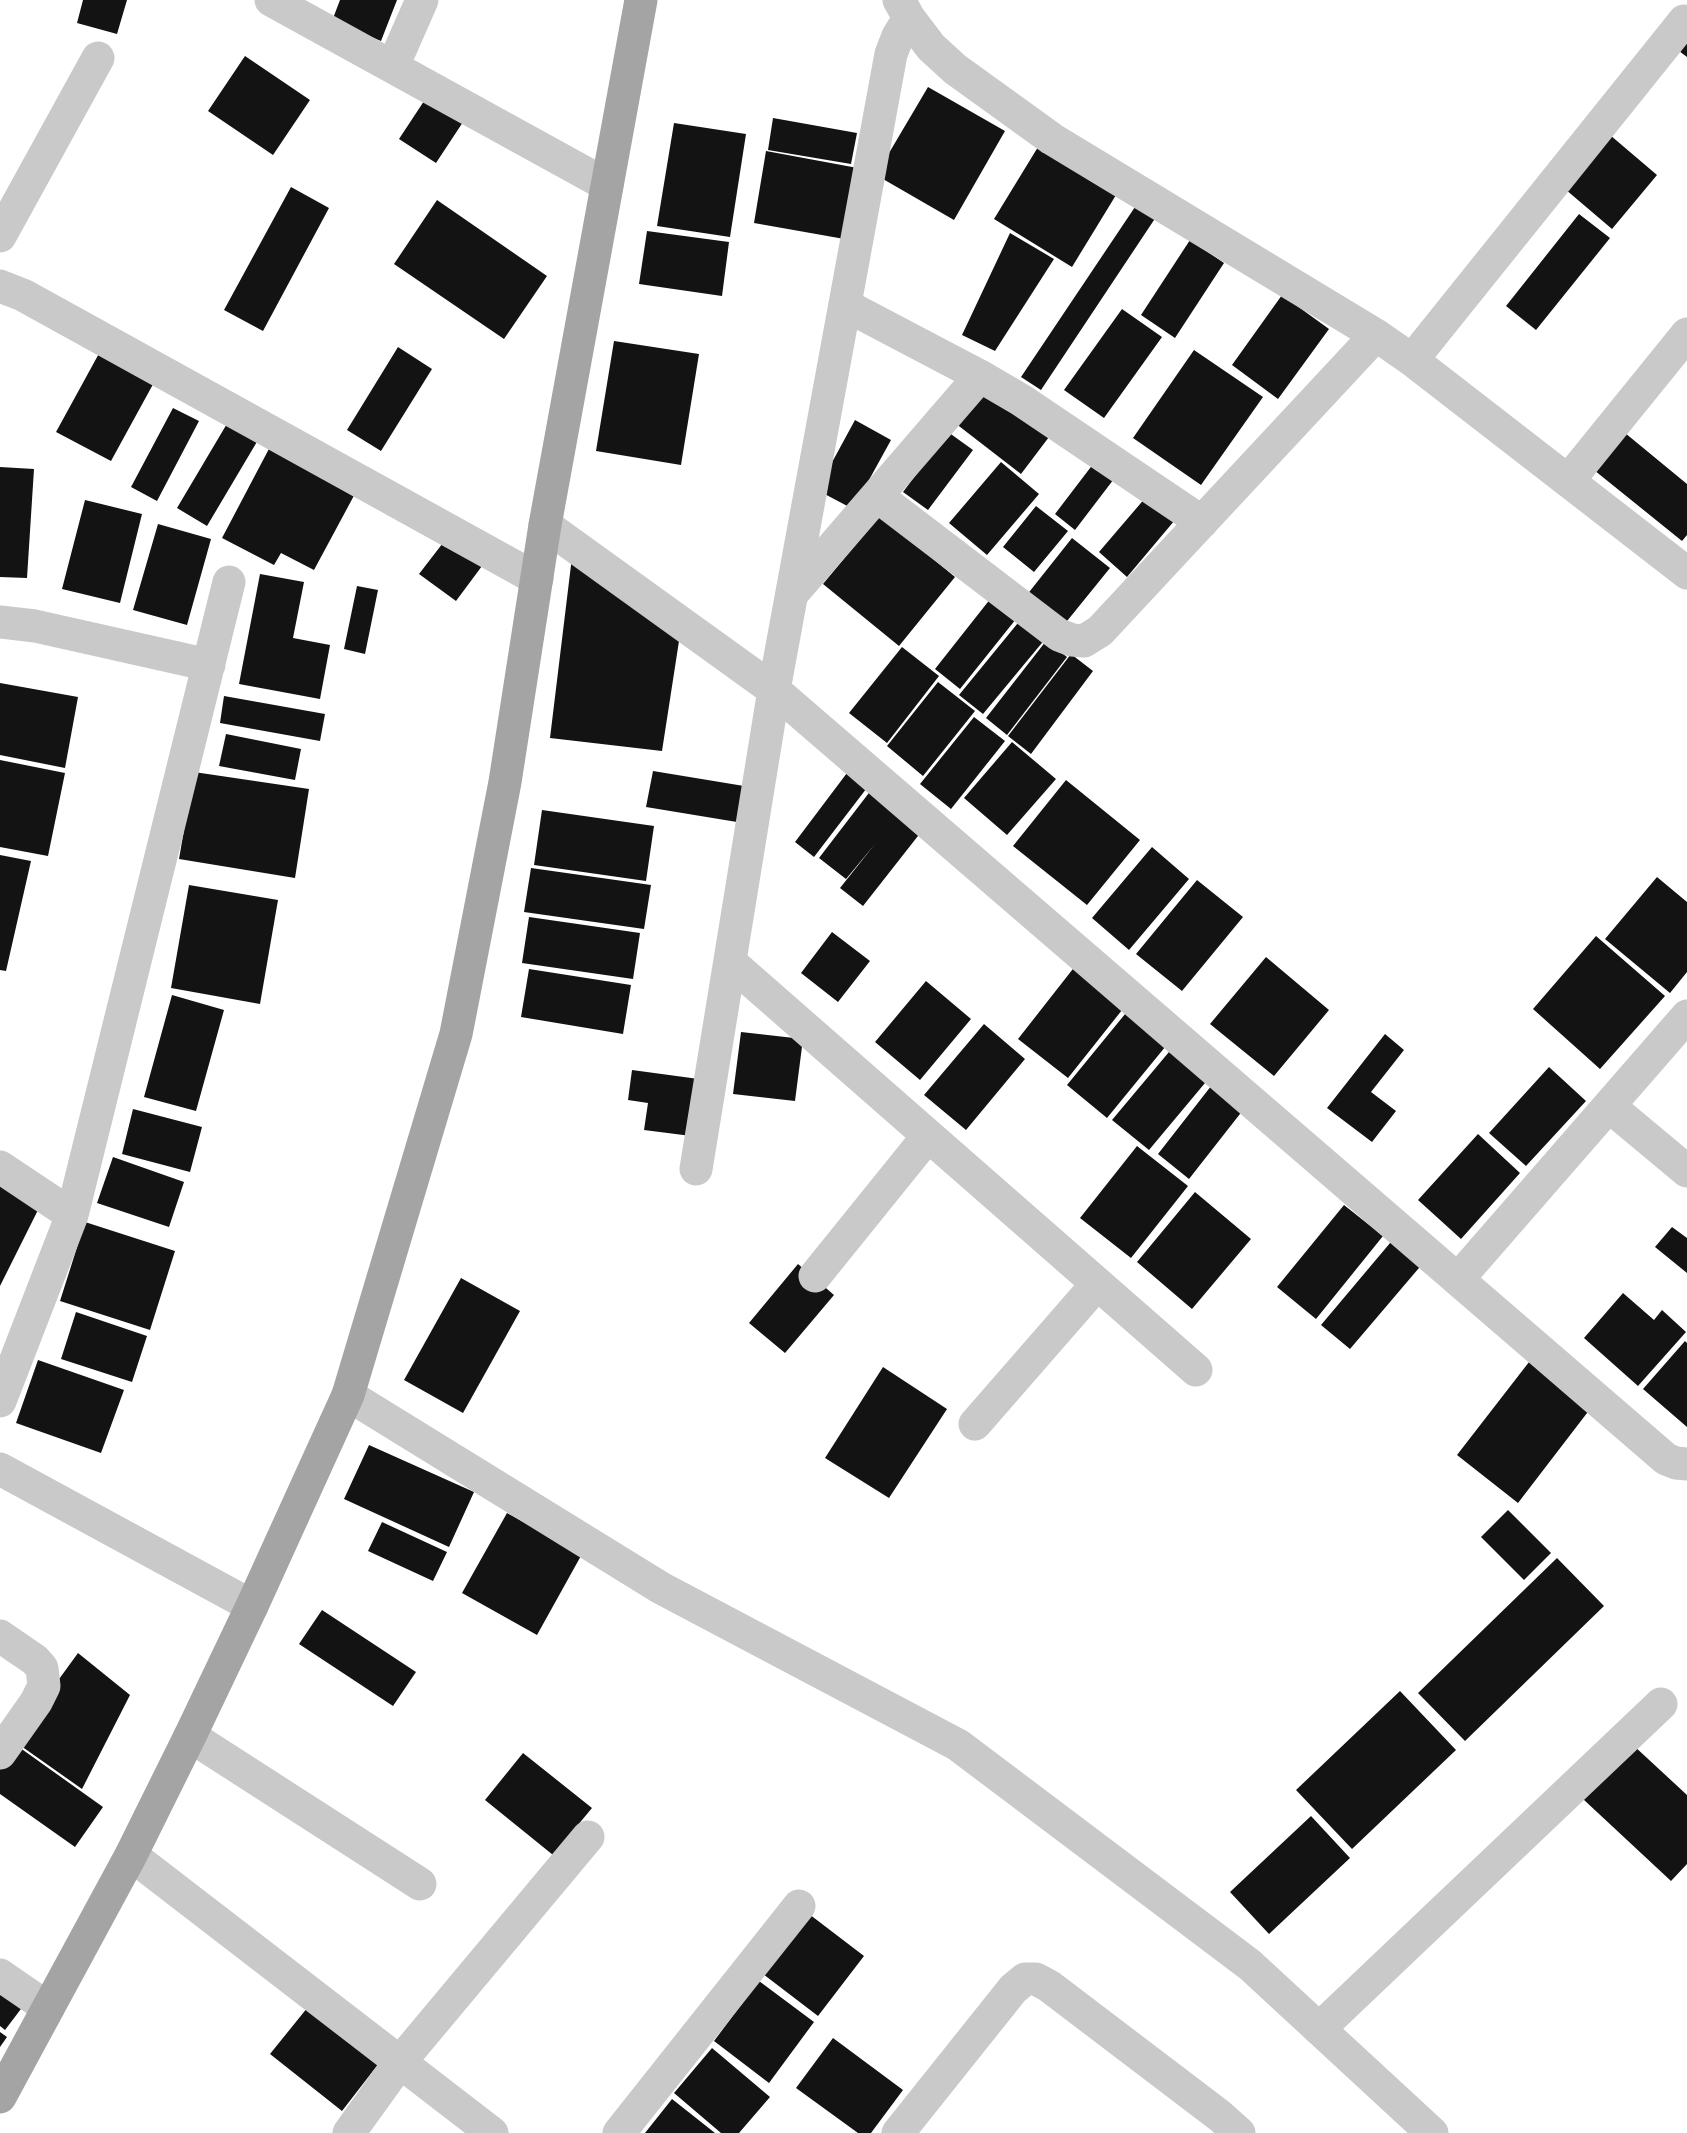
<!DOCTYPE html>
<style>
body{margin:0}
canvas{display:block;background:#fff}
</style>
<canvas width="1687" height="2133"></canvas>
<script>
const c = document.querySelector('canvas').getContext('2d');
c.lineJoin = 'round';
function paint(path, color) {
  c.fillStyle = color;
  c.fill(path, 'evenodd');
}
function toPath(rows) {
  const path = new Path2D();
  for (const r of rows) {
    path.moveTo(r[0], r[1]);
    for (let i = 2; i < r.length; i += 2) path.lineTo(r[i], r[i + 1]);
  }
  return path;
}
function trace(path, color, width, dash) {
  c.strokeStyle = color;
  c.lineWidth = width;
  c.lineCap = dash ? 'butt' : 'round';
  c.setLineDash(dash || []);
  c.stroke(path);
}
paint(toPath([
 [83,0,127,0,117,34,77,23],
 [340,0,397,0,381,41,332,21],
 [1687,25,1687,57,1671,45],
 [245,56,310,100,273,155,208,111],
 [928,87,1005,131,954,220,876,175],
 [428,95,465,119,436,163,399,139],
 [773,118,857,133,851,164,768,150],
 [674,123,746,134,730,237,657,226],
 [1610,135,1657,175,1612,229,1565,189],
 [1038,147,1116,195,1072,267,994,219],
 [766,151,863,169,850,240,754,223],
 [291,187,329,208,263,331,224,310],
 [437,200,547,276,504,339,394,264],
 [1137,204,1156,217,1041,390,1021,377],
 [1579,214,1610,238,1536,330,1506,306],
 [647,231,729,242,722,296,639,284],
 [1010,233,1054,259,995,351,962,335],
 [1190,240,1224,263,1175,338,1141,315],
 [1282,295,1329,329,1278,399,1232,365],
 [1122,309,1162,337,1104,418,1064,390],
 [614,341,699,354,681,465,596,451],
 [398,347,432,369,381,451,347,430],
 [102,348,157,377,111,461,56,432],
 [1194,350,1263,397,1201,485,1133,438],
 [983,387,1049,437,1021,474,955,423],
 [173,408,199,421,157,501,131,487],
 [855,420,891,440,853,509,817,490],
 [228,422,258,440,207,526,177,508],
 [1619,428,1687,484,1687,535,1682,541,1589,466],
 [948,432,973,450,928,510,903,492],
 [271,445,357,490,314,570,281,553,274,565,222,538],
 [1100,455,1120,471,1075,530,1055,514],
 [1001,462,1039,494,987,555,949,523],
 [0,467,34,469,27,578,0,577],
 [1152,490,1180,514,1127,577,1099,552],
 [85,500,142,514,120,603,62,589],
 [1036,506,1068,531,1034,572,1003,547],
 [880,515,955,577,899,646,823,584],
 [158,524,211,539,187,625,133,610],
 [1072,538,1110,568,1063,626,1026,596],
 [446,539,482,566,456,601,419,574],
 [572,557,679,641,662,751,550,738],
 [260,574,304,582,293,638,330,645,320,699,239,684],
 [357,586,378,590,365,654,344,649],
 [991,598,1016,619,960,689,935,669],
 [1022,618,1046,638,983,714,959,695],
 [1046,641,1067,657,1007,735,986,718],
 [902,647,939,676,887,743,849,713],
 [1071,654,1093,671,1031,754,1008,736],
 [938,682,975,711,923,776,887,746],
 [0,683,78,697,65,768,0,755],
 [224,696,325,714,320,741,220,723],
 [974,717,1005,741,951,809,920,784],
 [226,734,301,749,295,780,219,766],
 [1012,742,1056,779,1007,835,964,798],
 [0,760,65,773,48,856,0,847],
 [853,765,873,780,814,857,795,842],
 [653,771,750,787,743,823,646,807],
 [194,772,309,789,295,878,179,859],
 [1066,780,1140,840,1087,905,1013,846],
 [875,785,925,827,863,906,840,888,875,844,846,879,819,858],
 [542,810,654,826,646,881,534,865],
 [1152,847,1189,879,1129,950,1092,918],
 [0,855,31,861,6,971,0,970],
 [531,868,651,885,644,929,524,912],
 [1657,877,1687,902,1687,972,1670,993,1605,939],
 [1197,880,1243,917,1182,991,1136,954],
 [189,885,278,900,260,1004,171,988],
 [529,917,640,933,633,979,522,963],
 [832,932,870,961,838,1002,801,973],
 [1596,936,1665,996,1600,1069,1533,1009],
 [1266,957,1329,1010,1274,1076,1210,1024],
 [1076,965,1126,1005,1068,1078,1018,1039],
 [529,969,631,985,623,1034,521,1017],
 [926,981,971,1019,920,1080,875,1042],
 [172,995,224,1010,196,1111,144,1097],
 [1130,1008,1170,1041,1107,1118,1067,1085],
 [984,1024,1025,1059,966,1130,924,1095],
 [741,1032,803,1039,795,1101,733,1094],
 [1385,1034,1404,1050,1371,1092,1396,1111,1372,1142,1327,1108],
 [1174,1046,1210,1077,1149,1150,1112,1120],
 [1549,1067,1586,1101,1526,1166,1489,1133],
 [632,1070,706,1080,699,1137,644,1130,648,1103,628,1100],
 [1215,1081,1247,1105,1189,1179,1158,1154],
 [133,1109,202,1127,190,1172,122,1154],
 [1478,1134,1520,1173,1461,1239,1418,1200],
 [1137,1146,1188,1186,1131,1258,1080,1218],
 [113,1157,184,1182,169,1227,97,1203],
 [0,1182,42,1202,0,1286],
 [1195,1192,1251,1239,1192,1309,1137,1262],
 [1344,1205,1383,1236,1316,1319,1277,1287],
 [85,1222,175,1251,150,1330,60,1301],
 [1672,1227,1687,1238,1687,1273,1655,1247],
 [1401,1230,1430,1255,1350,1349,1321,1325],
 [798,1264,834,1295,785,1353,749,1323],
 [461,1278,520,1311,463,1413,404,1380],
 [1623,1293,1654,1320,1662,1310,1686,1332,1638,1386,1584,1338],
 [76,1312,147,1336,132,1382,61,1359],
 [1685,1341,1687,1343,1687,1427,1643,1389],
 [1536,1353,1597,1400,1518,1503,1457,1455],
 [38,1360,124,1390,101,1453,16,1423],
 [883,1367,947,1409,889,1498,825,1458],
 [369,1445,474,1492,449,1547,344,1499],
 [1508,1510,1551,1553,1524,1580,1481,1537],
 [507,1513,582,1554,537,1635,462,1593],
 [382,1522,447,1552,433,1581,368,1551],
 [1557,1558,1604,1606,1465,1741,1418,1693],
 [322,1610,416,1672,393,1706,299,1644],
 [78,1653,130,1695,82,1789,14,1741],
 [1400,1691,1456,1750,1352,1849,1296,1790],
 [16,1745,103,1807,75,1847,0,1794,0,1766],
 [1633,1745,1687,1795,1687,1864,1671,1881,1583,1799],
 [523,1753,592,1808,553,1855,485,1800],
 [1311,1816,1350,1858,1269,1934,1230,1892],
 [809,1914,864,1956,818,2016,763,1974],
 [0,1981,27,2001,5,2030,0,2026],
 [759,1981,814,2022,769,2083,714,2041],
 [312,2002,383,2058,342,2111,270,2054],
 [0,2032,7,2037,0,2047],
 [833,2038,903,2090,871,2133,858,2133,796,2088],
 [712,2048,770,2097,739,2133,721,2133,674,2093],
 [672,2099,715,2133,645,2133]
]), '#131313');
trace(toPath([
 [271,0,607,185],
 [899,0,909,18,931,47,955,69,1052,139,1376,335,1412,360,1687,573],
 [393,66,422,0],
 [0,236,98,58],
 [0,286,23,295,537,579],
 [845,305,980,376,1021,400,1202,522],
 [1412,360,1684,21],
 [1568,481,1687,334],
 [877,496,1059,635,1072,640,1084,641,1100,631,1376,335],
 [545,525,774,690,1666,1459,1676,1463,1687,1464],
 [792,594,980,376],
 [0,622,35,626,209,665],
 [730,962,1196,1370],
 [1609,1106,1687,1171],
 [0,1167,72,1215],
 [696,1169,774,690,891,54,898,36,909,18],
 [815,1276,928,1136],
 [1458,1279,1687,1016],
 [348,1395,661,1588,958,1745,1250,1965,1432,2133],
 [0,1401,72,1215,229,582],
 [975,1424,1097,1284],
 [0,1469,252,1606],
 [0,1636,35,1660,42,1668,44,1686,36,1702,0,1753],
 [190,1736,420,1884],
 [131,1855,492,2133],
 [0,1975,48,2008],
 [1319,2029,1661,1704],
 [349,2133,400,2062,588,1837],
 [619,2133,799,1906],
 [898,2133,1013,1989,1025,1979,1036,1979,1049,1986,1220,2116,1239,2133]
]), '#c9c9c9', 33);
trace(toPath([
 [0,2097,131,1855,190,1736,252,1606,348,1395,456,1034,505,782,545,525,641,0]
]), '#a4a4a4', 33);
</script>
